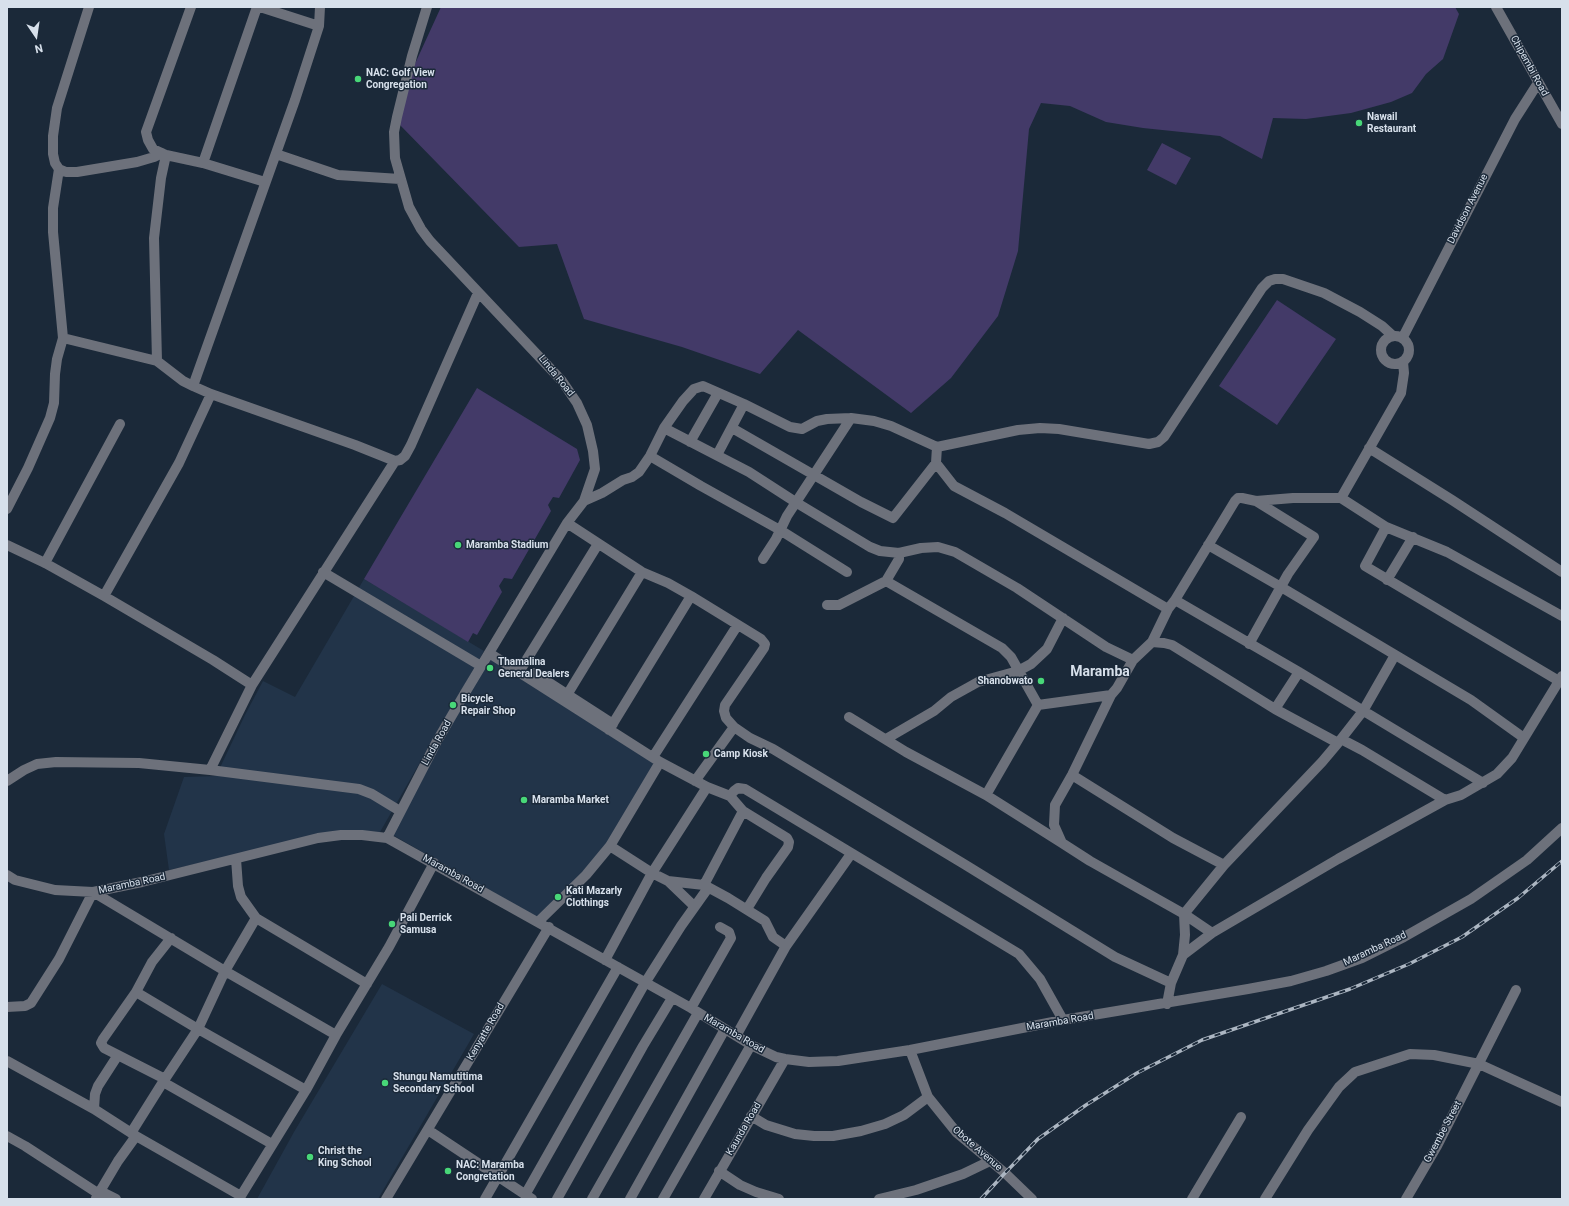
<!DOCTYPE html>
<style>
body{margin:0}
#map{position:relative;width:1569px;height:1206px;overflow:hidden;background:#1b2939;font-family:Roboto,sans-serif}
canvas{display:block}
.frame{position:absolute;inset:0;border:8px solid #d7e0eb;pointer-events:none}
.north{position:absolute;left:16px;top:16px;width:40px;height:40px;-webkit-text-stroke:3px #1b2939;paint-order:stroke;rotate:167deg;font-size:11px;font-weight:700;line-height:16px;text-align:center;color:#d7e0eb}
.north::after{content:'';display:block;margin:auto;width:14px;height:18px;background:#d7e0eb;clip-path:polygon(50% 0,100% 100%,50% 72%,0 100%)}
</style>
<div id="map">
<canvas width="1569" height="1206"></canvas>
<div class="frame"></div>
<div class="north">N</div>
</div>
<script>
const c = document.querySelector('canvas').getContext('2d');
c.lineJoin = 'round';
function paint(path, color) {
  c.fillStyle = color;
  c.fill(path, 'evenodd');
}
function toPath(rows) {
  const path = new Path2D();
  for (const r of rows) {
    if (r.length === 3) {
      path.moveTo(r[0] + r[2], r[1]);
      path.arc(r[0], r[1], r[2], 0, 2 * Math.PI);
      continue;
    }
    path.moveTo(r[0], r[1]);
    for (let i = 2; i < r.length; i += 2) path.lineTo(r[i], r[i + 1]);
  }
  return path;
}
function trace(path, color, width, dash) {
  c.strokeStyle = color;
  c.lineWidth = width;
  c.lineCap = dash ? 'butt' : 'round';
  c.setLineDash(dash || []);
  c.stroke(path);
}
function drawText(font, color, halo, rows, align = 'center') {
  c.font = font + ' Roboto,sans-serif';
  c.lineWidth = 3;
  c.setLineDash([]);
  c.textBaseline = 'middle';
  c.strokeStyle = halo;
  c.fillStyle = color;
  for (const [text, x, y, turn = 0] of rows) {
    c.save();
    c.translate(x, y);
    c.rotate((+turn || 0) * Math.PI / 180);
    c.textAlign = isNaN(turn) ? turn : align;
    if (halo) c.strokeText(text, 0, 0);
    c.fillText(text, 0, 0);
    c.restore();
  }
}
paint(toPath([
 [364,579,484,651,380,832,344,830,169,870,164,834,184,777,216,776,245,715,263,681,295,697],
 [490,656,662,766,585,874,538,918,391,834],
 [382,984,474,1034,378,1199,257,1199,294,1132]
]), '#223449');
paint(toPath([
 [441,7,1455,7,1459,14,1443,59,1426,74,1412,93,1391,102,1351,113,1306,119,1273,118,1262,159,1220,136,1143,128,1106,122,1070,106,1041,103,1029,129,1018,251,998,316,951,378,911,413,798,330,760,374,682,347,584,319,557,244,519,247,399,124,403,90],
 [1162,143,1191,158,1176,185,1147,170],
 [1277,300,1336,339,1277,425,1219,386],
 [477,388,577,449,580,460,559,498,553,497,548,505,551,511,512,579,504,578,499,586,502,592,477,635,473,633,468,642,364,579]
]), '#433a68');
trace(toPath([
 [191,7,146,132,148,140,153,149,166,155,203,163,265,182],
 [260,7,319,26,295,100,193,386,211,394,355,445,395,461,400,460,405,456,411,445,478,293],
 [1496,7,1562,124],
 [319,26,320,7],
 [276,154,338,175,400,179],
 [203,163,257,7],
 [59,169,66,172,77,172,137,162,154,157,162,153],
 [1395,350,14],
 [1403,337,1515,119,1538,83],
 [63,338,157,361,183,381,193,386],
 [157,361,154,238,161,178,166,155],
 [1403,362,1404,373,1401,393,1341,498,1386,527,1447,552,1562,616],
 [664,428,683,401,694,389,703,386,744,404,790,427,802,429,817,421,827,419,851,418,874,421,891,426,937,447,1018,430,1040,428,1059,429,1149,444,1158,442,1164,437,1262,288,1269,281,1275,279,1283,279,1324,293,1360,312,1382,326,1393,336],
 [732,428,861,502,893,518,936,463,937,447],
 [690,442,718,393],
 [1369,448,1452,500,1562,572],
 [717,455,744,404],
 [650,456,701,486,780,530,847,572],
 [936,463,954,486,1005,513,1168,609,1175,600,1299,672,1483,783],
 [584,501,602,493,623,480,632,477,639,472,650,456,664,428,749,472,797,503,870,547,880,551,899,553,899,559,886,581,839,605,827,605],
 [1256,501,1293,498,1341,498],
 [7,509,28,468,50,418,54,403,55,374,57,359,63,338,53,232,53,208,59,169,55,163,53,154,53,136,57,108,89,7],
 [567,523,642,572,668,583,691,596,761,639,765,644,764,648,725,705,724,711,726,718,734,727,750,738,773,749,964,864,1115,957,1171,983],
 [1386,527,1365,566,1559,681],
 [7,545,45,563,104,596,213,660,252,685],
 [1208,545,1281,587,1471,700,1524,738],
 [899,553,921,548,938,547,955,552,1017,588,1106,647,1133,660],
 [763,559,776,539,787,516,851,418],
 [45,563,120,424],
 [323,572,481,666],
 [1387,580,1413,537],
 [886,581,1002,648,1011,657,1038,705,986,795],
 [104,596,179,463,211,394],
 [1175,600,1235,501,1238,498,1242,498,1256,501,1314,537,1288,574,1249,644],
 [1152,642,1168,609],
 [489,653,660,762,707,787,730,796],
 [519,672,598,544],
 [534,673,613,724],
 [567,695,642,572],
 [1038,705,1111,695],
 [1275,709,1299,672],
 [849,717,906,752,986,795,1062,843],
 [609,730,691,596],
 [886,739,934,711,951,697,978,682,1018,671,1031,664,1047,649,1063,618],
 [1341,739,1362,750,1445,800],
 [653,757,737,626],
 [210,770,252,685,395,461],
 [1072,775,1173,838,1224,865],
 [7,781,24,770,37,764,56,762,139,763,210,770,359,789,372,794,400,811],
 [695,781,734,727],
 [387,838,437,741,465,693,567,523,584,501,595,469,593,451,587,425,577,403,562,381,430,241,421,229,409,207,395,158,394,132,397,117,412,56,427,7],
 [610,846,652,873,668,881,694,906],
 [236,859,238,886,241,897,256,918,367,984],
 [7,875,15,880,55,890,93,892,142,882,318,838,341,835,362,835,387,838,691,1008,751,1045,776,1057,785,1059,809,1062,838,1061,910,1050,1063,1020,1248,989,1291,981,1326,971,1362,958,1404,937,1471,899,1527,860,1562,828],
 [668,881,704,885,728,898,765,921,773,937,786,946],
 [704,885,743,811],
 [747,909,766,878,788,847,789,842,787,838,743,811,730,796,734,791,738,788,745,789,1019,954,1040,979,1063,1020],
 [538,922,586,875,610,846,660,762],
 [1212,933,1184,914,1090,861,1062,843,1054,825,1055,805,1072,775,1111,695,1117,688,1133,660,1152,642,1164,643,1172,645,1275,709,1338,743],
 [1183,955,1212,933,1338,859,1445,800,1461,795,1497,774,1512,758,1562,676],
 [605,960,652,873,707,787],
 [136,992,198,1029,225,971,256,918],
 [1167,1004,1171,983,1183,955,1185,935,1184,914,1224,865,1322,762,1338,743,1363,711,1395,655],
 [7,1007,25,1006,31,1003,59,959,93,892,225,971,336,1035],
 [691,1008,731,938,729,932,720,927],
 [736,1036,786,946,851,854],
 [910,1050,928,1097,957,1133,1005,1173,1032,1199],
 [118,1055,98,1086,95,1094,94,1109,136,1136,241,1196],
 [7,1061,94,1109],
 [165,1079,104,1048,101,1043,103,1039,136,992,152,962,171,938],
 [751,1116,766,1125,795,1134,814,1136,833,1136,861,1131,885,1124,904,1115,928,1097],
 [428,1130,532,1199],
 [131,1133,163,1082],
 [7,1136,25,1146,99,1194],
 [272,1144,163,1082,198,1029,306,1090],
 [719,1171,740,1185,756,1192,779,1199],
 [100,1191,116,1199],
 [525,1195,645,983,681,926,708,888],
 [96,1198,118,1161,136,1136],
 [239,1199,306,1090,336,1035,389,947,434,863],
 [386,1199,549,927],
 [485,1199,618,967],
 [557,1199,643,1046,672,998],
 [592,1199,698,1013],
 [630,1199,725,1029],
 [663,1199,751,1045],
 [704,1199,785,1059],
 [879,1199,916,1190,963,1174,990,1161],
 [1192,1199,1241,1117],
 [1265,1199,1308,1130,1339,1087,1355,1072,1410,1054,1434,1055,1479,1064,1562,1102],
 [1406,1199,1437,1146,1516,990]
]), '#6d717b', 10);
const rail = toPath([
 [981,1199,1005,1173,1038,1139,1086,1105,1137,1073,1202,1040,1350,989,1409,964,1462,937,1518,898,1562,861]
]);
trace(rail, '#acb6c2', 3.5);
trace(rail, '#1b2939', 2, [6]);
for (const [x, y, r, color] of [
 [358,79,4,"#48d778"],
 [1359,123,4,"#48d778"],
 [458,545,4,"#48d778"],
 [490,668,4,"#48d778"],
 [1041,681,4,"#48d778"],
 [453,705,4,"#48d778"],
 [706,754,4,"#48d778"],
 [524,800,4,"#48d778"],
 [558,897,4,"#48d778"],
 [392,924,4,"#48d778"],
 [385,1083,4,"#48d778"],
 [310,1157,4,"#48d778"],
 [448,1171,4,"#48d778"]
]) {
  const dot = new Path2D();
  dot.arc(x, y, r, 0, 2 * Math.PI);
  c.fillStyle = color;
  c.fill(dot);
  trace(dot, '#1b2939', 1.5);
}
drawText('10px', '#d7e0eb', '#1b2939', [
 ["Chipembi Road",1529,66,61],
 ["Davidson Avenue",1468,209,-63],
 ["Linda Road",556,376,51],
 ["Linda Road",437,743,-61],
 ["Maramba Road",453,874,29],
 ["Maramba Road",132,884,-12],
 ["Maramba Road",1375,949,-25],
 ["Maramba Road",1060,1022,-10],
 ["Kenyatte Road",486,1032,-60],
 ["Maramba Road",734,1034,30],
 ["Kaunda Road",744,1129,-60],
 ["Gwembe Street",1443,1132,-62],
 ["Obote Avenue",977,1149,41]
]);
drawText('bold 10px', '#d7e0eb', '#1b2939', [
 ["NAC: Golf View",366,73],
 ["Congregation",366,85],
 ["Nawail",1367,117],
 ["Restaurant",1367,129],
 ["Maramba Stadium",466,545],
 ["Thamalina",498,662],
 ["General Dealers",498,674],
 ["Shanobwato",1033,681,"right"],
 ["Bicycle",461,699],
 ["Repair Shop",461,711],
 ["Camp Kiosk",714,754],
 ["Maramba Market",532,800],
 ["Kati Mazarly",566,891],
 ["Clothings",566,903],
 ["Pali Derrick",400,918],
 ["Samusa",400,930],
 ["Shungu Namutitima",393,1077],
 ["Secondary School",393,1089],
 ["Christ the",318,1151],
 ["King School",318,1163],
 ["NAC: Maramba",456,1165],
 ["Congretation",456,1177]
], 'left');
drawText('bold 14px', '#d7e0eb', '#1b2939', [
 ["Maramba",1100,672]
]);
</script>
